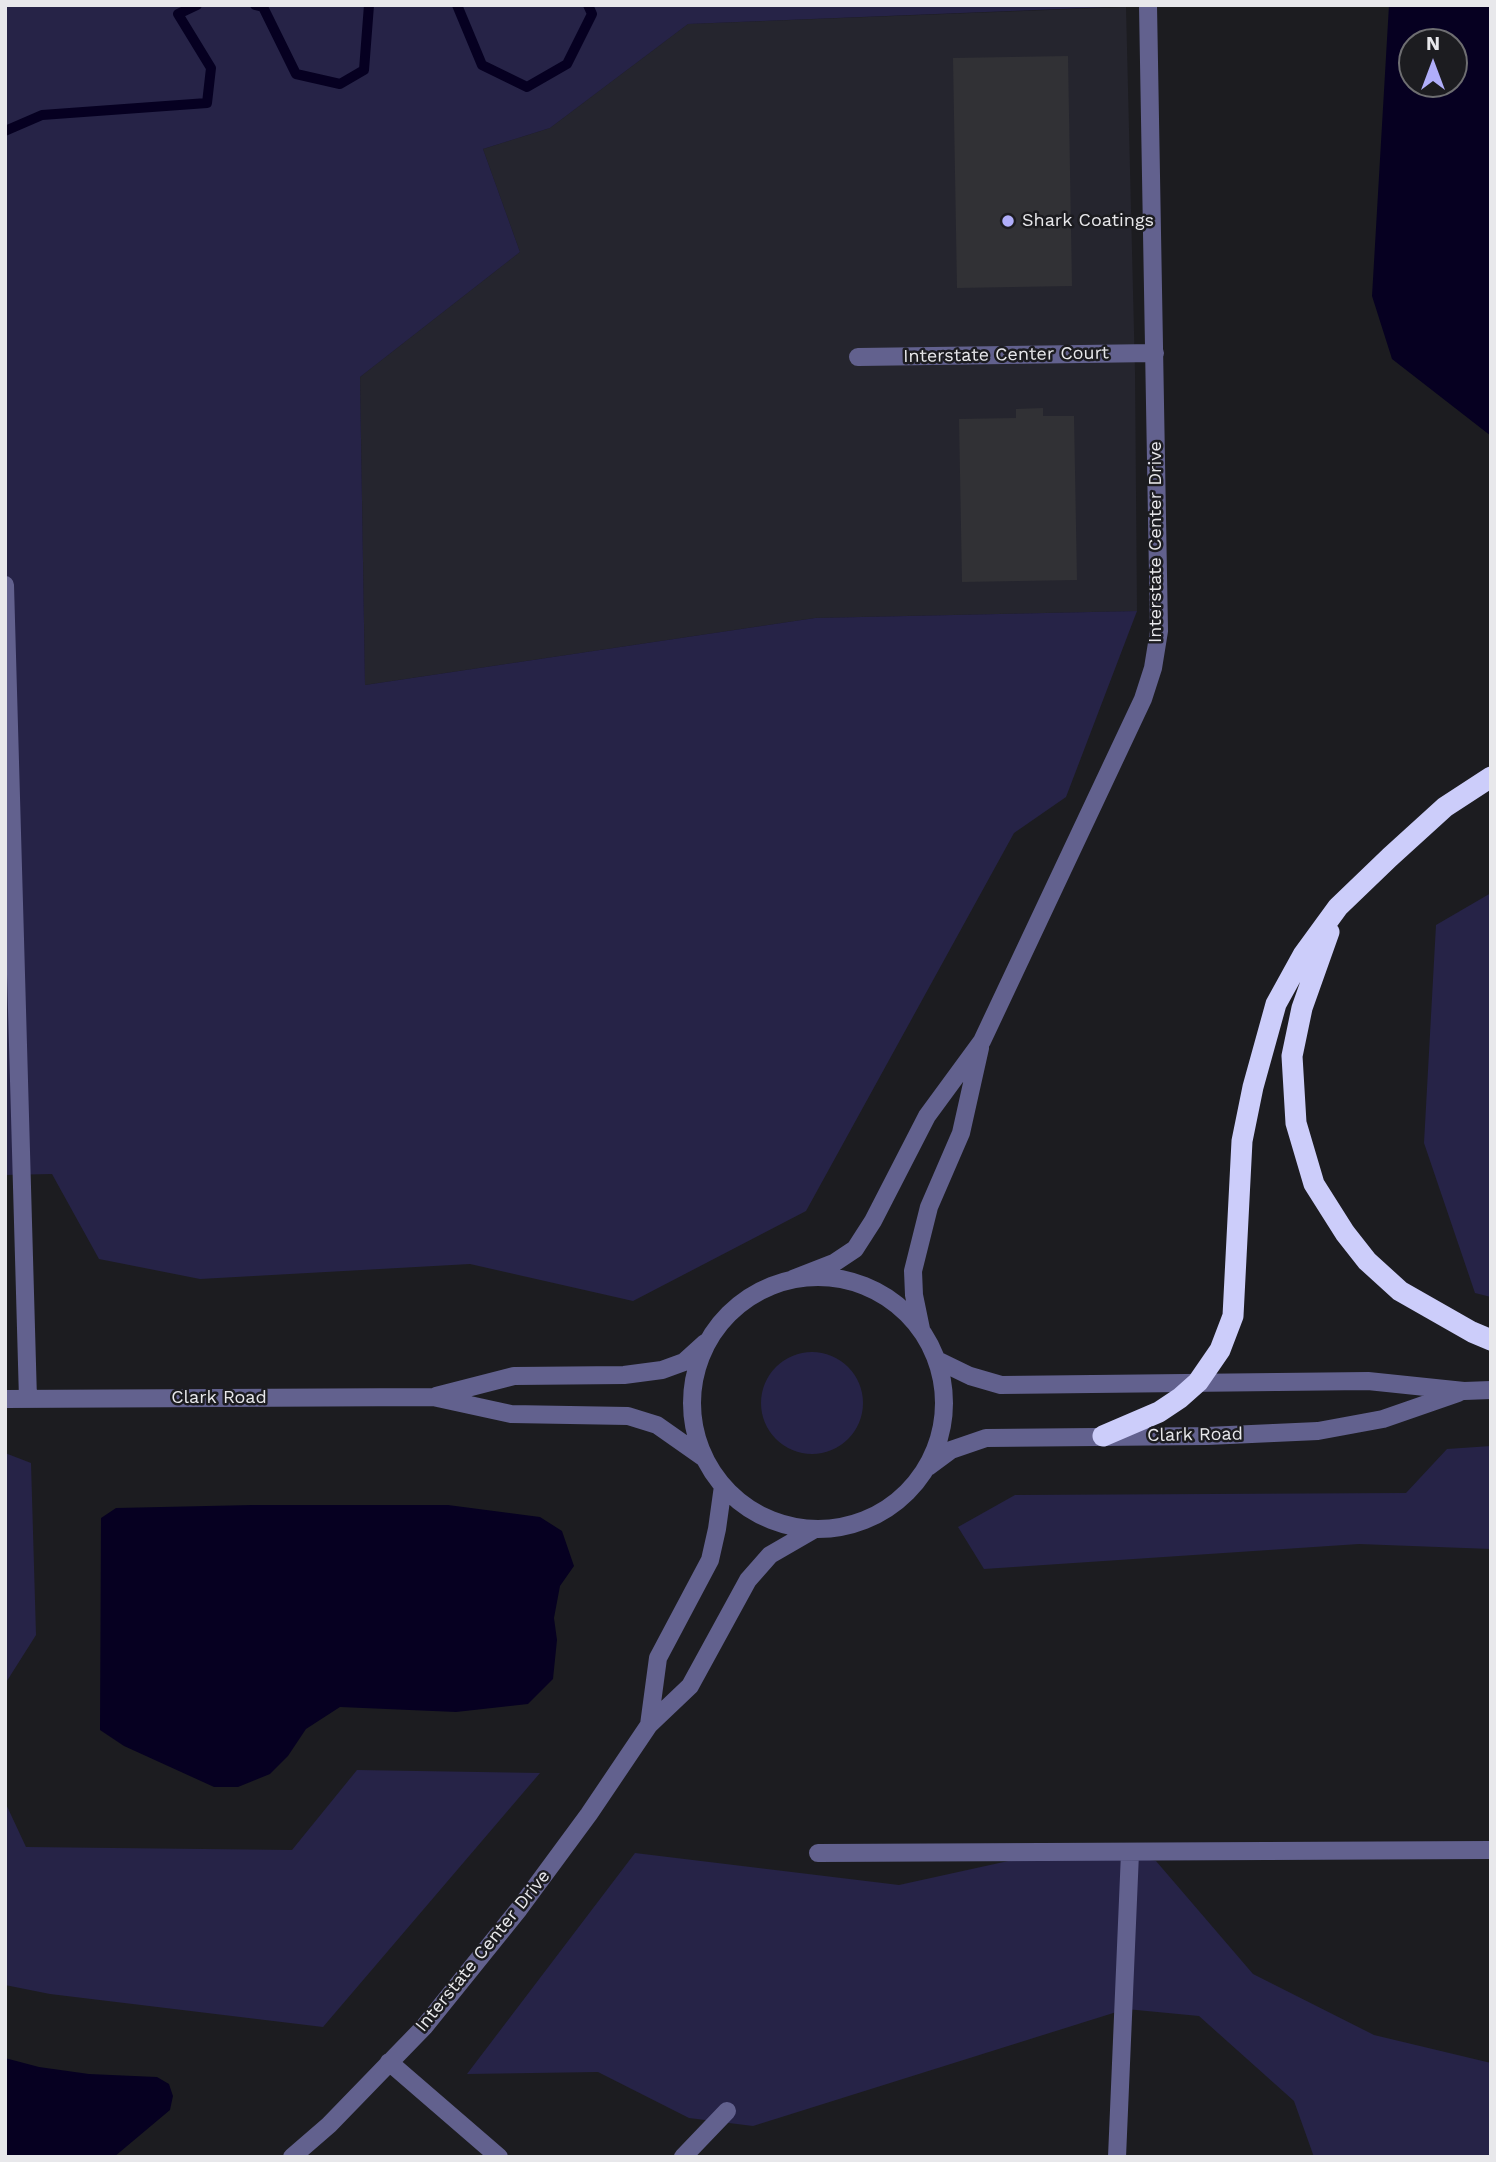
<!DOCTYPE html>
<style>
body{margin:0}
#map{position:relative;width:1496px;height:2162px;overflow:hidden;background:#1c1c20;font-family:"Work Sans",sans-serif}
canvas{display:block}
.frame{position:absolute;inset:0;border:7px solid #e8e8eb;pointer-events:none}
.north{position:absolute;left:1398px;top:28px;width:70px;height:70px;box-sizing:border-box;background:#1c1c20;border:2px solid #6e6e71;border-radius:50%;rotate:0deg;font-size:19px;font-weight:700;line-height:28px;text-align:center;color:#e8e8eb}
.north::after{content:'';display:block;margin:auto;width:24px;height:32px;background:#b0aefa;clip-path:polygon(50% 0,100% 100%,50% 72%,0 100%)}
</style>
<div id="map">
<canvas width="1496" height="2162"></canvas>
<div class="frame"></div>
<div class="north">N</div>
</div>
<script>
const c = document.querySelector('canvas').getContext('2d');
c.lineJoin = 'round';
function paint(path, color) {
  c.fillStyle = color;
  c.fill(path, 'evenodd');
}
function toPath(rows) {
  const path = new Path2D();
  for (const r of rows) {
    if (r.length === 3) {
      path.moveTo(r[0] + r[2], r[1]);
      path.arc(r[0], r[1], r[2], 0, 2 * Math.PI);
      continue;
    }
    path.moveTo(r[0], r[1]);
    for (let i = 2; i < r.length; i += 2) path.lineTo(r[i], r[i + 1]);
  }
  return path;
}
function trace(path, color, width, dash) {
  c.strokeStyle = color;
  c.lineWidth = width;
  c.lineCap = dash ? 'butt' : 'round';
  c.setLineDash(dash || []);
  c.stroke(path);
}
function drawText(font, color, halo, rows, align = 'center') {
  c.font = font + ' "Work Sans",sans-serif';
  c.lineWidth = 5;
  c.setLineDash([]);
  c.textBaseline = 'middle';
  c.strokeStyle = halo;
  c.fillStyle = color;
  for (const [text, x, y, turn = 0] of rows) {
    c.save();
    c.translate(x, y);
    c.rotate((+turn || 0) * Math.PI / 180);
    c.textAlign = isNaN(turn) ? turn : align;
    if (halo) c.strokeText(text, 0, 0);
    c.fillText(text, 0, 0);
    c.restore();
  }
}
paint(toPath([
 [1126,7,1135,372,1137,611,815,618,365,685,360,377,520,252,483,149,550,128,688,24]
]), '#25252e');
paint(toPath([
 [5,5,1110,5,1110,7,688,24,550,128,483,149,520,252,360,377,365,685,815,618,1137,611,1066,797,1014,833,806,1211,633,1301,470,1264,200,1279,99,1259,52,1174,5,1175],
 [1491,893,1491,1297,1475,1293,1424,1143,1436,925],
 [812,1403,51],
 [1491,1446,1491,1549,1359,1544,984,1569,958,1527,1015,1495,1406,1493,1447,1449],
 [5,1453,31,1463,36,1635,5,1684],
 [357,1770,540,1773,323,2027,50,1994,5,1985,5,1802,26,1847,292,1850],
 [1072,1847,1156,1861,1253,1974,1374,2035,1491,2063,1491,2157,1314,2157,1294,2101,1199,2016,1126,2009,753,2126,689,2118,598,2072,467,2074,635,1853,899,1885]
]), '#262347');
paint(toPath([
 [1389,5,1491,5,1491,436,1392,359,1372,296],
 [1412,42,1454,42,1454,84,1412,84],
 [252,1505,448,1505,540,1517,562,1531,574,1566,560,1586,554,1618,557,1640,553,1679,528,1704,456,1712,340,1707,306,1729,288,1756,270,1774,238,1787,214,1787,124,1746,100,1730,101,1518,116,1508],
 [5,2058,39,2067,89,2074,157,2077,169,2084,173,2096,170,2110,114,2157,5,2157]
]), '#060021');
trace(toPath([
 [255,5,263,7,296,74,340,84,364,70,369,5],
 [457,5,482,65,527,87,567,64,592,14,588,5],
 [5,131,42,115,207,103,211,68,178,14,197,5]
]), '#060021', 10);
paint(toPath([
 [1068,56,1072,286,957,288,953,58],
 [1043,408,1043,416,1074,416,1077,580,962,582,959,419,1016,418,1016,409]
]), '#313135');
trace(toPath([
 [858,357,1155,353],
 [5,585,28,1399],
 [818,1403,126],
 [793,1279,834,1263,855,1249,873,1221,927,1116,982,1041,1143,699,1153,668,1159,631,1148,5],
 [921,1329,914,1295,913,1271,929,1207,961,1133,980,1048],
 [937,1360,970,1376,1001,1385,1368,1381,1464,1391,1491,1390],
 [436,1396,514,1376,624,1375,662,1370,684,1362,705,1343],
 [5,1399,433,1397,511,1414,628,1416,657,1425,704,1458],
 [928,1467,951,1450,986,1438,1207,1436,1318,1431,1383,1419,1458,1393],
 [649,1725,658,1658,710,1560,717,1529,723,1486],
 [818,1853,1491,1850],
 [389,2062,499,2157],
 [292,2157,329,2125,424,2027,519,1909,589,1814,649,1725,690,1686,748,1580,770,1555,815,1529],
 [683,2157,727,2111],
 [1117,2157,1130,1853]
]), '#62618e', 18);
trace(toPath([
 [1329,932,1302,1008,1292,1056,1296,1123,1314,1184,1345,1233,1367,1261,1400,1291,1472,1332,1491,1340],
 [1103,1436,1159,1412,1180,1398,1198,1382,1220,1350,1233,1316,1242,1141,1253,1087,1276,1004,1303,955,1338,907,1390,857,1445,807,1491,777]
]), '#cccdfa', 21);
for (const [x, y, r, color] of [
 [1008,221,7,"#b0aefa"]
]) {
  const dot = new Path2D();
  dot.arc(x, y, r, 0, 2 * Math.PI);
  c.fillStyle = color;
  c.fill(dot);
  trace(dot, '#1c1c20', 2.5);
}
drawText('18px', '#e8e8eb', '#1c1c20', [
 ["Shark Coatings",1022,221]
], 'left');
drawText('18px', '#e8e8eb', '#1c1c20', [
 ["Interstate Center Court",1006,355,-1],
 ["Interstate Center Drive",1156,542,-90],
 ["Clark Road",219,1398],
 ["Clark Road",1195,1435,-1],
 ["Interstate Center Drive",483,1951,-51]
]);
</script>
